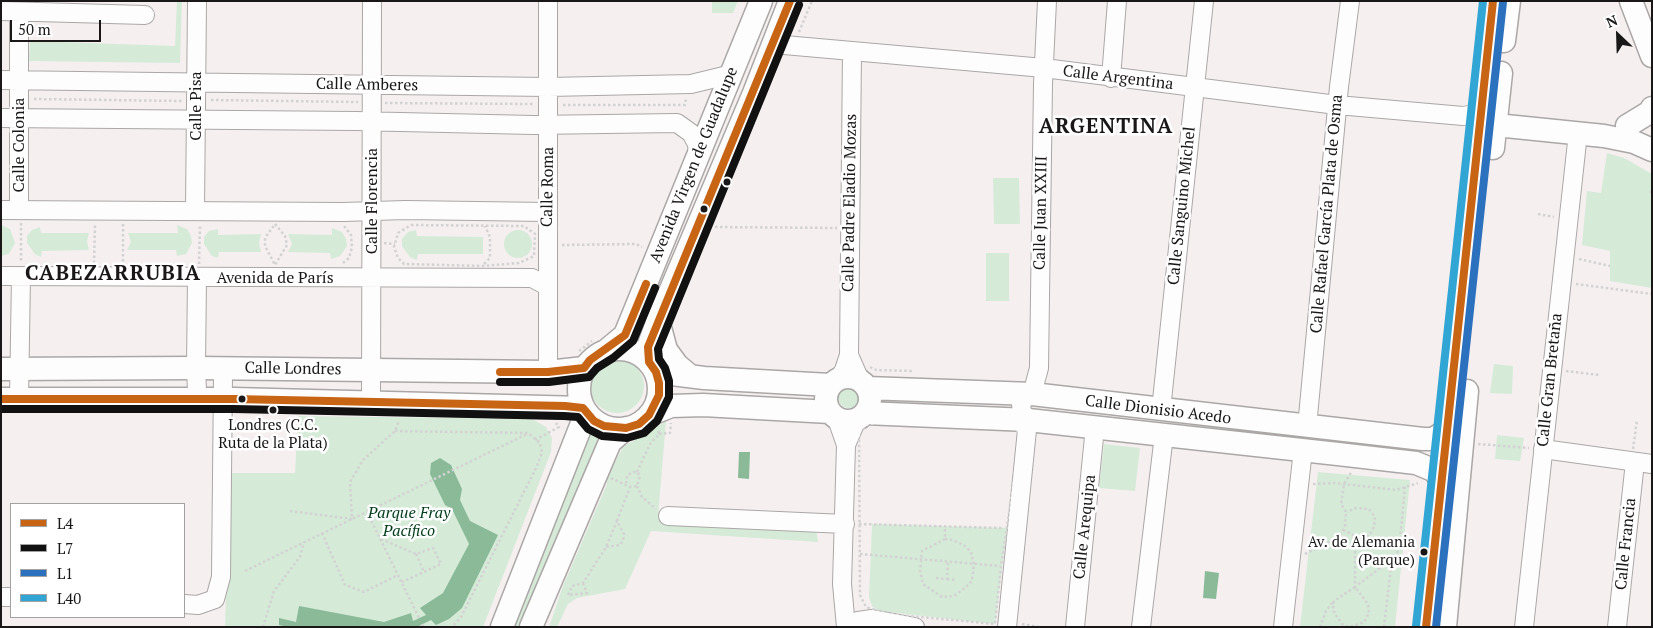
<!DOCTYPE html>
<meta charset="utf-8">
<style>
body{margin:0}
#map{position:relative;width:1653px;height:628px;overflow:hidden;background:#f5eff0;font-family:"PT Serif",serif}
canvas{display:block}
.frame{position:absolute;inset:0;border:2px solid #1a1718;pointer-events:none}
.legend{position:absolute;left:10px;top:503px;width:175px;height:115px;box-sizing:border-box;background:#fff;border:1px solid #a3a2a3;margin:0;padding:6px 9px;list-style:none;font-size:15px;color:#1a1718}
.legend li{display:flex;align-items:center;gap:10px;height:25px}
.legend b{width:25px;border:1px solid #a3a2a3}
.north{position:absolute;left:1593px;top:10px;width:50px;height:50px;-webkit-text-stroke:4px #fff;paint-order:stroke;rotate:336deg;font-size:14px;font-weight:700;line-height:20px;text-align:center;color:#1a1718}
.north::after{content:'';display:block;margin:auto;width:18px;height:22px;background:#1a1718;clip-path:polygon(50% 0,100% 100%,50% 72%,0 100%)}
.scale{position:absolute;left:10px;top:20px;width:91px;height:22px;box-sizing:border-box;border:2px solid #1a1718;border-top:0;padding-left:6px;font-size:15px;line-height:18px;white-space:nowrap;color:#1a1718;-webkit-text-stroke:4px #fff;paint-order:stroke}
</style>
<div id="map">
<canvas width="1653" height="628"></canvas>
<div class="frame"></div>
<ul class="legend">
<li><b style="height:6px;background:#c86514"></b>L4</li>
<li><b style="height:6px;background:#111"></b>L7</li>
<li><b style="height:6px;background:#2c71be"></b>L1</li>
<li><b style="height:6px;background:#31a5d4"></b>L40</li>
</ul>
<div class="north">N</div>
<div class="scale">50 m</div>
</div>
<script>
const c = document.querySelector('canvas').getContext('2d');
c.lineJoin = 'round';
function paint(path, color) {
  c.fillStyle = color;
  c.fill(path, 'evenodd');
}
function toPath(rows) {
  const path = new Path2D();
  for (const r of rows) {
    if (r.length === 3) {
      path.moveTo(r[0] + r[2], r[1]);
      path.arc(r[0], r[1], r[2], 0, 2 * Math.PI);
      continue;
    }
    path.moveTo(r[0], r[1]);
    for (let i = 2; i < r.length; i += 2) path.lineTo(r[i], r[i + 1]);
  }
  return path;
}
function trace(path, color, width, dash) {
  c.strokeStyle = color;
  c.lineWidth = width;
  c.lineCap = dash ? 'butt' : 'round';
  c.setLineDash(dash || []);
  c.stroke(path);
}
function drawText(font, color, halo, rows, align = 'center') {
  c.font = font + ' "PT Serif",serif';
  c.lineWidth = 5;
  c.setLineDash([]);
  c.textBaseline = 'middle';
  c.strokeStyle = halo;
  c.fillStyle = color;
  for (const [text, x, y, turn = 0] of rows) {
    c.save();
    c.translate(x, y);
    c.rotate((+turn || 0) * Math.PI / 180);
    c.textAlign = isNaN(turn) ? turn : align;
    if (halo) c.strokeText(text, 0, 0);
    c.fillText(text, 0, 0);
    c.restore();
  }
}
paint(toPath([
 [177,1,182,1,180,63,29,61,30,41,175,46],
 [712,1,738,1,733,13,712,13],
 [1607,153,1624,158,1652,174,1652,288,1610,281,1610,251,1582,245,1587,191,1601,193],
 [993,178,1019,178,1020,224,994,224],
 [1,225,10,229,15,243,9,254,1,256],
 [177,225,187,229,191,236,192,243,186,254,177,256,176,250,127,250,131,242,128,233,178,233],
 [40,227,41,233,89,233,87,241,89,250,42,251,41,257,35,254,27,243,27,236,32,230],
 [332,228,342,232,346,239,347,246,340,256,331,259,330,253,288,252,292,244,288,234,332,235],
 [218,229,218,235,261,234,259,242,261,252,219,252,218,258,212,256,204,244,204,237,209,231],
 [518,244,14],
 [416,230,417,236,483,237,483,254,418,254,417,260,410,257,402,246,402,239,408,232],
 [986,253,1009,253,1009,301,986,301],
 [617,386,27],
 [1494,364,1513,366,1512,394,1490,393],
 [849,397,11],
 [298,416,532,419,546,427,552,438,551,452,483,627,225,627,230,473,295,473],
 [666,421,658,517,661,520,816,527,818,542,651,531,625,589,577,598,568,604,557,627,549,627,563,586,607,484,606,479,623,447],
 [591,432,603,437,527,627,510,627],
 [1497,435,1524,438,1520,461,1495,459],
 [1104,444,1140,448,1135,491,1099,488],
 [1318,472,1410,480,1395,627,1300,627],
 [872,524,1007,528,995,624,879,611,872,606,869,597]
]), '#d5ebd8');
paint(toPath([
 [739,452,750,452,749,479,738,478],
 [440,458,451,465,462,489,460,500,470,521,498,535,462,608,449,619,436,625,431,620,417,627,288,627,279,625,279,618,296,622,299,606,384,622,411,613,413,621,426,615,420,608,443,593,469,544,452,509,445,505,430,474,431,463],
 [1205,571,1219,573,1216,599,1203,598]
]), '#8aba98');
const minor = toPath([
 [1,11,145,15],
 [773,44,1044,68,1337,105,1463,116,1481,113,1493,114],
 [1111,78,1117,1],
 [1,80,548,87,691,84,732,74],
 [1,118,356,121,533,125,677,123,691,133,697,144,698,156],
 [1,210,343,212,405,210,547,212],
 [19,210,19,12],
 [195,210,197,1],
 [1,276,532,278,547,286],
 [197,277,196,368,197,391,200,400],
 [849,355,860,380],
 [548,372,548,1],
 [839,378,844,370,849,355,852,51],
 [19,399,21,276],
 [371,401,372,1],
 [1161,410,1204,1],
 [837,419,846,445,857,419],
 [1307,427,1339,87,1350,1],
 [846,445,842,584,846,627],
 [1543,449,1652,464],
 [668,516,845,524],
 [1,597,11,597],
 [184,604,198,605,215,599,221,577,223,376,221,368],
 [849,627,858,621,872,619,915,627],
 [1007,627,1028,420,1022,412,1021,404,1026,397,1032,394,1039,368,1043,84,1047,1],
 [1075,627,1095,427],
 [1141,627,1164,435],
 [1283,627,1303,450],
 [1524,627,1578,133],
 [1617,627,1635,462]
]);
const major = toPath([
 [1631,1,1652,56],
 [1504,41,1509,1],
 [1496,125,1604,136,1634,142,1652,150],
 [1627,126,1650,112,1652,108],
 [1493,148,1501,73],
 [658,320,666,350,677,365,689,375],
 [619,389,40],
 [607,350,625,335,761,1],
 [649,362,648,347,658,320,754,93,790,1],
 [1,369,196,368,548,372,584,368],
 [656,372,704,378,830,385],
 [848,399,22],
 [867,388,1032,394,1423,439,1433,439,1446,431],
 [1,399,234,399,583,408],
 [865,413,1028,420,1338,454,1416,463,1433,470,1441,479],
 [649,415,671,406,703,405,830,412],
 [502,627,586,413],
 [531,627,610,442,626,428],
 [1426,627,1493,1],
 [1445,627,1467,391]
]);
trace(minor, '#aba7a7', 20);
trace(major, '#aba7a7', 25);
trace(toPath([
 [799,32,812,1],
 [34,99,183,101],
 [211,100,358,102],
 [385,103,534,104],
 [563,105,685,105,686,98],
 [1650,191,1652,193],
 [1538,214,1554,217],
 [21,223,21,263],
 [123,224,123,264],
 [275,224,285,236,287,245,275,265,265,246,265,238,275,224],
 [411,225,524,226,535,234,534,256,519,263,483,266,404,264,398,258,394,247,398,233,411,225],
 [715,227,837,228],
 [384,243,395,244],
 [562,245,636,244,642,247],
 [1579,259,1610,266],
 [94,263,95,224],
 [343,263,349,258,352,247,351,235,344,226],
 [199,264,200,225],
 [484,264,490,258,490,237,485,226],
 [1576,284,1652,294],
 [579,351,592,341],
 [870,367,876,370,912,371],
 [1566,371,1599,375],
 [892,418,1014,429,1021,433,1001,566,995,624,888,614,866,607,860,595,859,432,867,425,892,418],
 [395,431,528,433,540,443,542,453,536,468,461,617,452,627],
 [659,434,670,433,671,423],
 [535,440,559,427,556,423],
 [1478,444,1529,448],
 [1633,449,1637,420],
 [637,472,650,444,659,434,658,430],
 [611,478,630,487,637,486,640,476,637,472,632,472,627,476,626,483],
 [1313,484,1335,483,1396,490,1418,483],
 [637,486,642,497,656,509],
 [290,511,352,519,350,482,363,460,395,431,399,421],
 [367,512,419,618],
 [617,521,630,487],
 [859,524,1003,528],
 [1343,530,1355,536,1369,536,1374,527,1375,517,1369,509,1356,508,1347,512],
 [322,533,345,585,364,592,398,575],
 [1355,536,1355,587,1392,559,1399,550,1405,487],
 [381,539,416,554,433,548,441,564,402,582],
 [945,539,953,540,965,546,971,552,974,564,972,581,965,588,954,596,942,597,923,584,920,571,922,551,945,539,945,526],
 [416,554,424,572],
 [860,554,1000,566],
 [1305,554,1339,537,1345,527,1346,512,1341,504,1344,484,1352,471],
 [245,571,527,434],
 [936,578,947,579,948,562],
 [947,579,955,580],
 [583,583,587,593,568,595,572,586,583,583,606,547,617,521,624,534,623,540,620,545,606,547],
 [422,624,423,627],
 [1022,624,1039,627],
 [263,627,274,591,300,557,304,542],
 [1320,627,1326,611,1333,602],
 [1348,627,1342,624,1337,617,1333,610,1334,601,1355,587,1368,604,1369,613,1364,622,1350,627],
 [1384,627,1392,559]
]), '#d3d2d2', 2.5, [2.5, 2.5]);
trace(minor, '#fefdfd', 18);
trace(major, '#fefdfd', 22);
trace(toPath([
 [500,372,548,372,584,368,590,360,625,335,646,284],
 [1,399,234,399,565,406,583,408,594,421,604,426,626,428,639,424,649,415,659,395,659,383,656,372,649,362,648,347,790,1],
 [1426,627,1493,1]
]), '#c86514', 8);
trace(toPath([
 [500,382,549,382,589,377,597,368,613,358,633,341,655,288],
 [1,409,234,409,564,416,578,417,588,429,602,436,627,438,644,433,657,421,669,397,669,381,665,368,659,359,658,349,799,5]
]), '#111', 8);
trace(toPath([
 [1436,627,1503,2]
]), '#2c71be', 8);
trace(toPath([
 [1416,626,1483,1]
]), '#31a5d4', 8);
for (const [x, y, r, color] of [
 [727,182,4.5,"#1a1718"],
 [704,209,4.5,"#1a1718"],
 [242,399,4.5,"#1a1718"],
 [273,410,4.5,"#1a1718"],
 [1424,552,4.5,"#1a1718"]
]) {
  const dot = new Path2D();
  dot.arc(x, y, r, 0, 2 * Math.PI);
  c.fillStyle = color;
  c.fill(dot);
  trace(dot, '#fff', 2);
}
drawText('15px', '#1a1718', '#fff', [
 ["Londres (C.C.",273,426],
 ["Ruta de la Plata)",273,444],
 ["Av. de Alemania",1415,543,"right"],
 ["(Parque)",1415,561,"right"]
]);
drawText('16px', '#1a1718', '#fff', [
 ["Calle Argentina",1118,78,7],
 ["Calle Amberes",367,85,1],
 ["Calle Pisa",196,106,-90],
 ["Calle Colonia",19,145,-90],
 ["Avenida Virgen de Guadalupe",694,165,-68],
 ["Calle Roma",548,187,-89],
 ["Calle Florencia",372,201,-90],
 ["Calle Padre Eladio Mozas",850,203,-89],
 ["Calle Sanguino Michel",1182,206,-84],
 ["Calle Juan XXIII",1041,213,-89],
 ["Calle Rafael García Plata de Osma",1327,214,-85],
 ["Avenida de París",275,278],
 ["Calle Londres",293,369,1],
 ["Calle Gran Bretaña",1550,380,-84],
 ["Calle Dionisio Acedo",1158,410,7],
 ["Calle Arequipa",1085,527,-84],
 ["Calle Francia",1626,544,-84]
]);
drawText('italic 16px', '#033e1d', '#fff', [
 ["Parque Fray",409,513],
 ["Pacífico",409,531]
]);
c.letterSpacing = '1px';
drawText('bold 21px', '#1a1718', '#fff', [
 ["ARGENTINA",1106,127],
 ["CABEZARRUBIA",113,274]
]);
c.letterSpacing = '0px';
</script>
